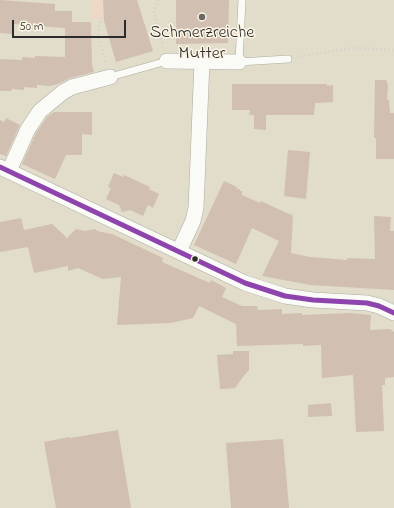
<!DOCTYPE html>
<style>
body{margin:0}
#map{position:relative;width:394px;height:508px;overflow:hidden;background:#e1ddca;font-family:"Indie Flower",sans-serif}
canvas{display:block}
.scale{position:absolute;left:12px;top:20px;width:114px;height:18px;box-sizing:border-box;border:2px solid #2b2b2b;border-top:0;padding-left:5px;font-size:12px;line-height:14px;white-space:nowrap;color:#2b2b2b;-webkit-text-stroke:3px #fcf5e5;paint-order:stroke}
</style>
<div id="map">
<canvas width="394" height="508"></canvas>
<div class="scale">50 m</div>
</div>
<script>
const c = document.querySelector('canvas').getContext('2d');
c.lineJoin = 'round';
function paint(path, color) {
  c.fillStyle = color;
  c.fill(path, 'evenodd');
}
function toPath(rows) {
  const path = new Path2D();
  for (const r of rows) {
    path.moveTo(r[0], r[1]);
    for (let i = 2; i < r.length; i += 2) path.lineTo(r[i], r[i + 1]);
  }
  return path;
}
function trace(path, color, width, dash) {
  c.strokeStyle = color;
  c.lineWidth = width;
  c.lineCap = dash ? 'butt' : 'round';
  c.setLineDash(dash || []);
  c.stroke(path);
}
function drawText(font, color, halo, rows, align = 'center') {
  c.font = font + ' "Indie Flower",sans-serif';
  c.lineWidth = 3;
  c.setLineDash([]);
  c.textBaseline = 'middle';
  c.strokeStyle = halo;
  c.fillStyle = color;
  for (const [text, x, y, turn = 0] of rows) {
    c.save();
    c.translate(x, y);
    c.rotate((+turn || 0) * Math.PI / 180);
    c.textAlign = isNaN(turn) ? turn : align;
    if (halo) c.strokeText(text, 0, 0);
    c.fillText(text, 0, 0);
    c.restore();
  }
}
paint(toPath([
 [91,0,137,0,141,13,123,18,112,18,94,19,91,22]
]), '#ecd8c5');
paint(toPath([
 [0,0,55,4,55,11,72,11,72,22,91,22,92,65,94,72,70,78,58,84,50,86,37,85,37,88,24,87,24,90,12,89,11,91,0,91,0,59,22,60,22,57,35,58,35,56,65,57,65,28,13,24,12,34,0,33],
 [103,0,137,0,153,51,116,62,104,21],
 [176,0,229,0,228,43,176,44],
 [375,80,386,80,388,85,387,100,389,100,390,113,394,113,394,159,376,159,376,138,374,138],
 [232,84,327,84,327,86,333,85,333,102,315,103,314,115,266,115,266,130,254,129,254,115,249,115,250,110,232,110],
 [54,112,92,112,92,135,82,134,82,155,66,155,55,179,22,164,36,133,47,117],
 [6,118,20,125,6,156,0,154,0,120,4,122],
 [288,150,310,152,306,199,284,196],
 [114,173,123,177,124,175,150,187,149,189,159,194,153,208,148,205,143,216,130,210,122,212,119,205,106,199,111,188,108,187],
 [224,181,237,187,237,189,240,189,240,191,242,191,242,195,260,203,261,201,291,215,292,212,292,215,293,216,291,253,310,257,347,260,347,258,375,259,374,216,391,217,390,231,394,231,394,290,310,285,262,276,279,241,252,228,236,264,194,245],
 [21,218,24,230,52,224,66,237,66,239,76,229,85,231,95,229,97,231,112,234,163,258,162,262,210,283,211,280,226,288,222,297,242,306,257,306,258,310,282,309,282,314,302,313,302,315,350,313,371,315,370,330,390,329,394,332,394,377,385,378,385,385,382,385,384,431,356,432,353,375,322,378,321,345,303,346,303,344,237,346,236,324,199,306,193,318,171,323,117,325,121,277,103,279,78,268,68,271,68,266,34,273,28,247,0,252,0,222],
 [233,351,249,351,249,370,243,377,235,388,220,389,217,355,233,354],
 [331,403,332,416,308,417,308,405],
 [118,430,131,508,56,508,44,442,69,437,70,438],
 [283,439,289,508,231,508,226,443]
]), '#d1bfb2');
const lane = toPath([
 [242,0,239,62,288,59],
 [110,77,167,61]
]);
const street = toPath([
 [167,61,239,62],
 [0,167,245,283,285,296,313,300,367,303,379,306,394,313],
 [9,171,28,129,40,111,63,92,72,87,110,77],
 [179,251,193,221,196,208,202,61]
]);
trace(lane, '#aeaba0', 8);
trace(street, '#aeaba0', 16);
trace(toPath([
 [158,0,154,12,163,47],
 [101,18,98,35,106,63],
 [297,57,351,48,381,49,394,51]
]), '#d0cfcb', 2.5, [1, 3]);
trace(lane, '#fafaf7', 7);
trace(street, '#fafaf7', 15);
trace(toPath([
 [0,167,245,283,285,296,313,300,367,303,379,306,394,313]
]), '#8e44ad', 5);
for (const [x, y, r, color] of [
 [202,17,4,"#6b6963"],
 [195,259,3.5,"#2b2b2b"]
]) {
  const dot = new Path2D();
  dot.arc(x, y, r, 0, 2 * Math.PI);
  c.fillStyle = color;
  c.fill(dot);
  trace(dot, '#fcf5e5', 1.5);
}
drawText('18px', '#2b2b2b', '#fcf5e5', [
 ["Schmerzreiche",202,34],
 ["Mutter",202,55]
]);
</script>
